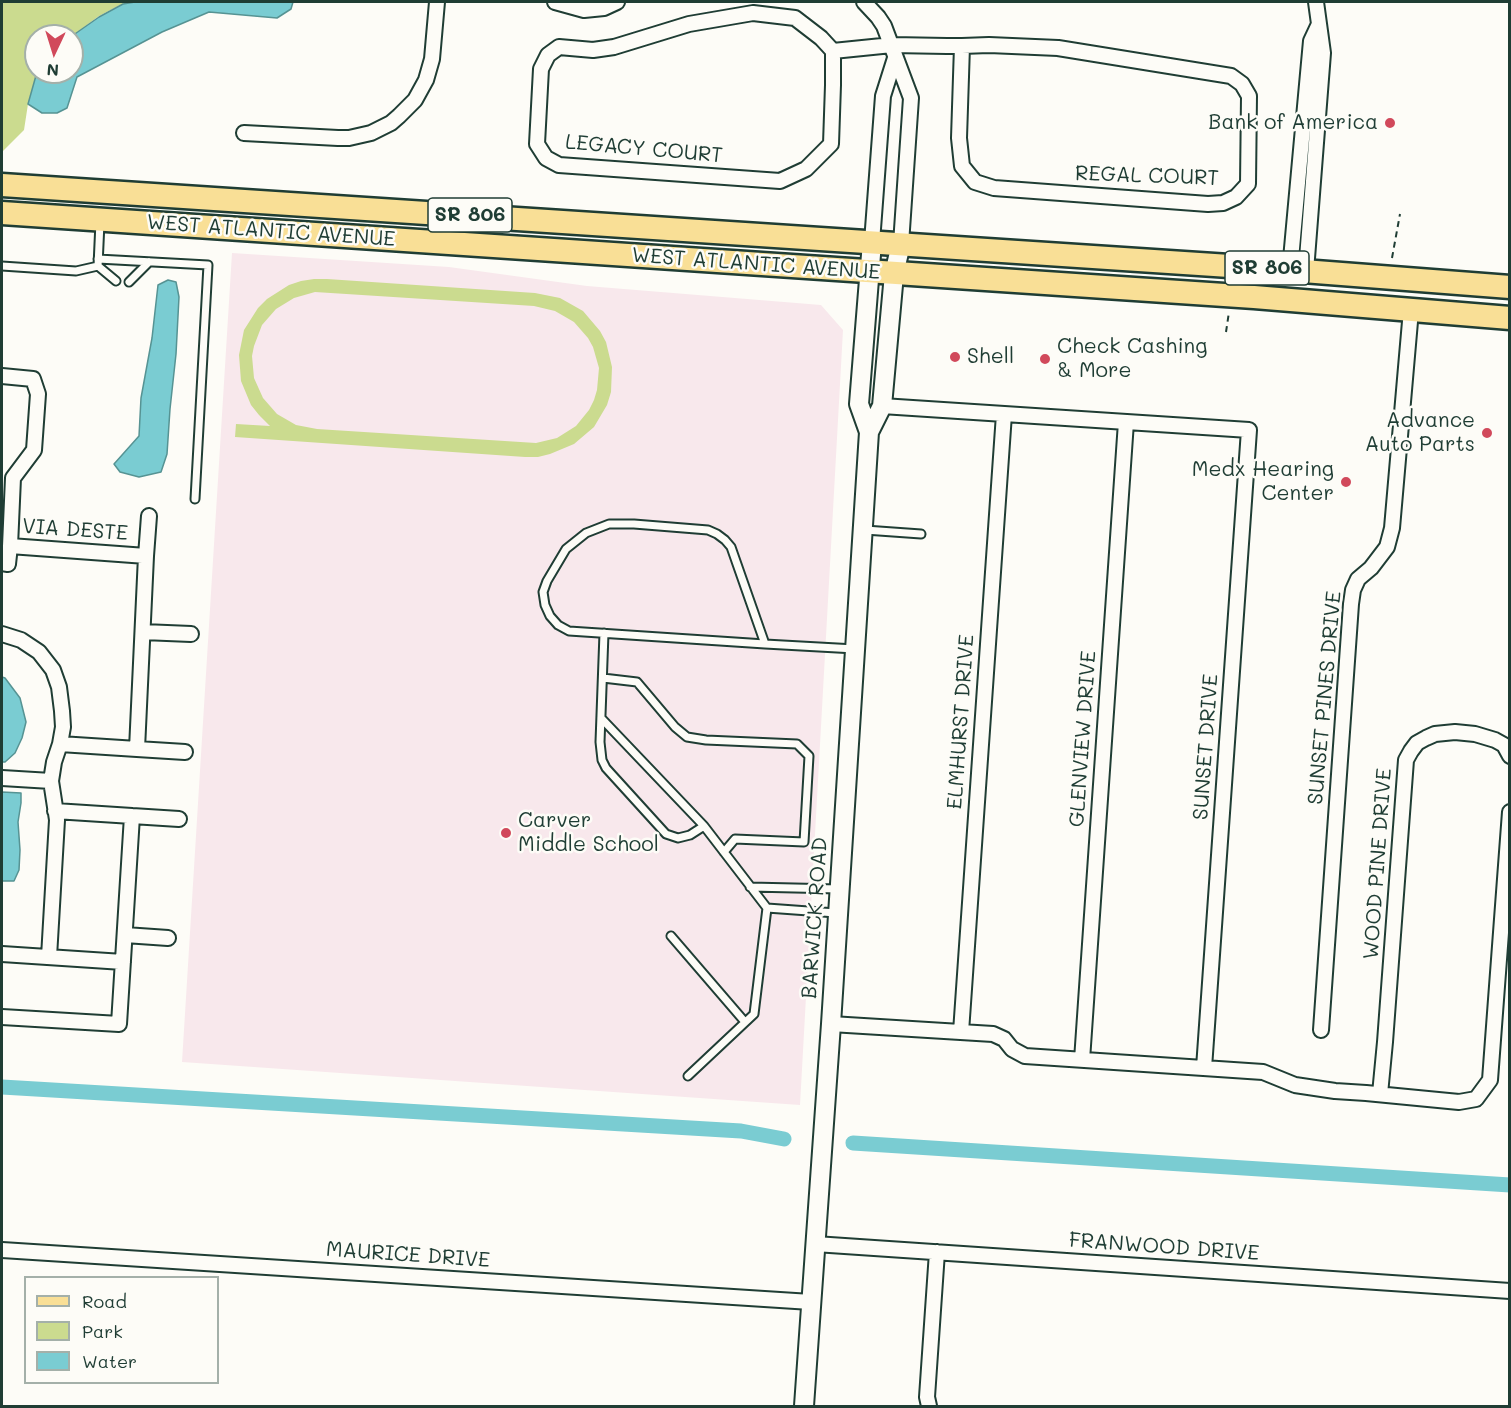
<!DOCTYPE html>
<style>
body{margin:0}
#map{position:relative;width:1511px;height:1408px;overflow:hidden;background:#fdfcf7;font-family:Mali,sans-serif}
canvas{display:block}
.frame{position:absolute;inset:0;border:3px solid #1f3d34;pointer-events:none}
.legend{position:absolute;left:24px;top:1276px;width:195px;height:108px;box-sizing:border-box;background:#fdfcf7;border:2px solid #a4b0a9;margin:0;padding:8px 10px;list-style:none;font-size:18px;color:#1f3d34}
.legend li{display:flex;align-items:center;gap:12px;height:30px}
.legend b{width:30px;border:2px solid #a4b0a9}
.north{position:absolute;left:24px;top:24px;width:60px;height:60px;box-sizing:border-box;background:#fdfcf7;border:2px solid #a4b0a9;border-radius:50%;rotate:184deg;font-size:16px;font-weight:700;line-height:24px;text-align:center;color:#1f3d34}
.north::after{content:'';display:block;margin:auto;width:21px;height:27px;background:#d1495b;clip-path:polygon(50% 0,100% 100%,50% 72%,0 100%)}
</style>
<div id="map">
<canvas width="1511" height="1408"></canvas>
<div class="frame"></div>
<ul class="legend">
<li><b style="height:8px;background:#f9df96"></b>Road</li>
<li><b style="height:16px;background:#cbdb8f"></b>Park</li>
<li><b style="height:16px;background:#7accd2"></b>Water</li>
</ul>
<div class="north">N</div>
</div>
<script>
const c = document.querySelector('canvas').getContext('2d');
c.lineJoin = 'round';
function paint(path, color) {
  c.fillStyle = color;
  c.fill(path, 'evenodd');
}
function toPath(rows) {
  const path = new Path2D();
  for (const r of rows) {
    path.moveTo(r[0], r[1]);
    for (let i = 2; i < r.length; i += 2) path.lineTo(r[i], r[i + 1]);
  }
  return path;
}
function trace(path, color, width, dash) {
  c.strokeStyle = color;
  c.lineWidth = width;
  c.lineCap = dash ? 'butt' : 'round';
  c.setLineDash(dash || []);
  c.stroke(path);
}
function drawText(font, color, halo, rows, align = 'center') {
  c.font = font + ' Mali,sans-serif';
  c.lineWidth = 5;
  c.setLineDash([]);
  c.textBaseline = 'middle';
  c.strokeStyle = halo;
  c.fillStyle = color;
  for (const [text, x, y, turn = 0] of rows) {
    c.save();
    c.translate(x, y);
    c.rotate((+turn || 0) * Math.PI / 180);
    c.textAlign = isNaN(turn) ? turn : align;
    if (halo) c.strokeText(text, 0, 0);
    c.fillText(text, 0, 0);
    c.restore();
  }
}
paint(toPath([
 [232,253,449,267,587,286,821,305,843,330,800,1105,182,1062]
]), '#f8e8ec');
paint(toPath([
 [2,2,135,2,122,4,99,16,72,36,36,36,36,72,37,72,28,104,24,130,2,152],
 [314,279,327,279,535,293,560,298,583,311,600,331,606,342,612,367,611,392,607,405,594,427,574,444,550,454,538,457,525,457,235,437,236,424,270,426,259,415,251,405,241,381,239,355,244,330,258,308,267,299,289,285,301,281],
 [315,292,534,306,555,311,574,322,588,338,593,347,599,368,597,390,594,400,589,410,576,426,557,438,536,443,317,429,296,425,277,414,263,398,254,378,252,356,254,346,262,325,276,309,294,298]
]), '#cbdb8f');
const water = toPath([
 [135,2,293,2,291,9,277,18,209,12,162,32,77,77,67,108,57,113,42,113,28,104,37,72,72,72,72,36,99,17,123,4,135,2],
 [168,280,176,282,179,297,176,354,170,409,167,454,161,472,139,477,120,472,114,464,139,436,141,398,152,338,158,285,168,280],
 [2,677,5,678,20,698,26,722,22,738,15,753,5,762,2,762,2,677],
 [2,792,21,793,21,803,18,822,20,850,19,870,14,881,2,881,2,792]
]);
paint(water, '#7accd2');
trace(water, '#569393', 1.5);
trace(toPath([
 [2,1087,741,1131,784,1139],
 [853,1143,1510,1185]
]), '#7accd2', 15);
const service = toPath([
 [98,259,208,265,195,499],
 [2,266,76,271,98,266,100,222],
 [98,266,116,281],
 [129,282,149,262],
 [865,530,921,534],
 [604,633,600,742,602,760,606,768,666,834,678,838,690,835,704,826],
 [765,644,731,547,725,540,717,534,708,530,634,524,609,524,586,533,566,549,547,581,543,592,545,605,550,616,558,625,569,631,765,644,855,649],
 [603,678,637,682,675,727,687,737,706,740,797,744,809,756,804,842,735,839,724,852],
 [601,718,704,826,767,908,754,1014,688,1076],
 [750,887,839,889],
 [767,908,836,913],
 [671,936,745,1022]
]);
const minor = toPath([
 [555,2,584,10,604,8,617,2],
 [864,2,878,17,884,26,911,98,901,244],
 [833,51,833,85,831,144,806,169,780,181,559,165,546,158,537,144,541,69,548,55,559,47,593,50,614,47,689,24,753,13,795,18,821,38,833,51,892,45,947,46,962,46,989,45,1058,48,1231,76,1242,84,1249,96,1248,184,1236,197,1223,203,1208,204,994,188,975,182,962,166,959,138,962,46],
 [244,133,338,138,349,138,371,133,391,123,399,116,415,100,426,80,432,59,437,2],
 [872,242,883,96,895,58],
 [1290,270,1311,41,1319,24],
 [1306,271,1323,53,1316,2],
 [2,376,33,379,38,394,34,450,13,478,10,546,146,556,137,749,60,744],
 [882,406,1249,430,1204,1068],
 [146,556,149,516],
 [2,563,8,564,10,546],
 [143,632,191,634],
 [2,634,21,640,39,652,53,670,59,687,62,711,63,727,60,744,54,762,51,781,57,820,49,957],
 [137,749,185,752],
 [2,778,51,781],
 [132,816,179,819],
 [125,935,168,938],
 [2,954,123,962],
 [2,1017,119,1024,132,816,55,811],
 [831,1024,993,1034,1004,1039,1012,1049,1025,1056,1263,1072,1295,1085,1335,1091,1366,1093,1459,1102,1476,1099,1490,1080,1510,812],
 [1321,1030,1351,604,1353,590,1358,579,1371,568,1387,547,1392,528,1411,310],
 [961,1032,1004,414],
 [1082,1060,1126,422],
 [1380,1094,1385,1042,1406,760,1411,751,1417,743,1426,738,1435,734,1455,732,1475,734,1495,740,1504,745,1510,756],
 [815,1244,1510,1291],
 [2,1250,811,1302],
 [929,1406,927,1397,937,1252]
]);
const tertiary = toPath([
 [869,432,882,406,894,274,901,244],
 [804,1406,831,1024,869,432,859,404,872,242]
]);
const primary = toPath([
 [2,185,1290,270,1510,287],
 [2,213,1254,297,1510,318]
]);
trace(service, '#1f3d34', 11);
trace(minor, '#1f3d34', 18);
trace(tertiary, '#1f3d34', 22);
trace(primary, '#1f3d34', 27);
trace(toPath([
 [1392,258,1400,214],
 [1226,332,1229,312]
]), '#1f3d34', 2, [6, 4.5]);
trace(service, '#fdfcf7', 7);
trace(minor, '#fdfcf7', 14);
trace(tertiary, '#fdfcf7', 18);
trace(primary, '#f9df96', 22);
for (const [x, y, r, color] of [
 [1390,123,6,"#d1495b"],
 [955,357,6,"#d1495b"],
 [1045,359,6,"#d1495b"],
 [1487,433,6,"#d1495b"],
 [1346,482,6,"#d1495b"],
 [506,833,6,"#d1495b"]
]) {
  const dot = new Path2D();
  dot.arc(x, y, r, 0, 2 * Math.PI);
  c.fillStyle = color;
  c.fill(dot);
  trace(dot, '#fdfcf7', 2);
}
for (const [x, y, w] of [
 [470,215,84],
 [1267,268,84]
]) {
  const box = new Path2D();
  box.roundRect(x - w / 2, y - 17, w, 34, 4.5);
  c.fillStyle = '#fdfcf7';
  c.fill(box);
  trace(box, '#1f3d34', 1.5);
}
drawText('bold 20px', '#1f3d34', null, [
 ["SR 806",470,215],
 ["SR 806",1267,268]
]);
drawText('21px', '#1f3d34', '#fdfcf7', [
 ["Bank of America",1378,123],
 ["Check Cashing",1057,347,"left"],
 ["& More",1057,371,"left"],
 ["Shell",967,357,"left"],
 ["Advance",1475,421],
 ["Auto Parts",1475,445],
 ["Medx Hearing",1334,470],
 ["Center",1334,494],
 ["Carver",518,821,"left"],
 ["Middle School",518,845,"left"]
], 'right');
drawText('21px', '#1f3d34', '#fdfcf7', [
 ["LEGACY COURT",644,149,5],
 ["REGAL COURT",1147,176,2],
 ["WEST ATLANTIC AVENUE",271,231,4],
 ["WEST ATLANTIC AVENUE",756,264,4],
 ["VIA DESTE",75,530,4],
 ["SUNSET PINES DRIVE",1325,698,-85],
 ["ELMHURST DRIVE",961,722,-86],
 ["GLENVIEW DRIVE",1083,739,-86],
 ["SUNSET DRIVE",1206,747,-86],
 ["WOOD PINE DRIVE",1378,864,-86],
 ["BARWICK ROAD",815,918,-86],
 ["FRANWOOD DRIVE",1164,1247,4],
 ["MAURICE DRIVE",408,1255,4]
]);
</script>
